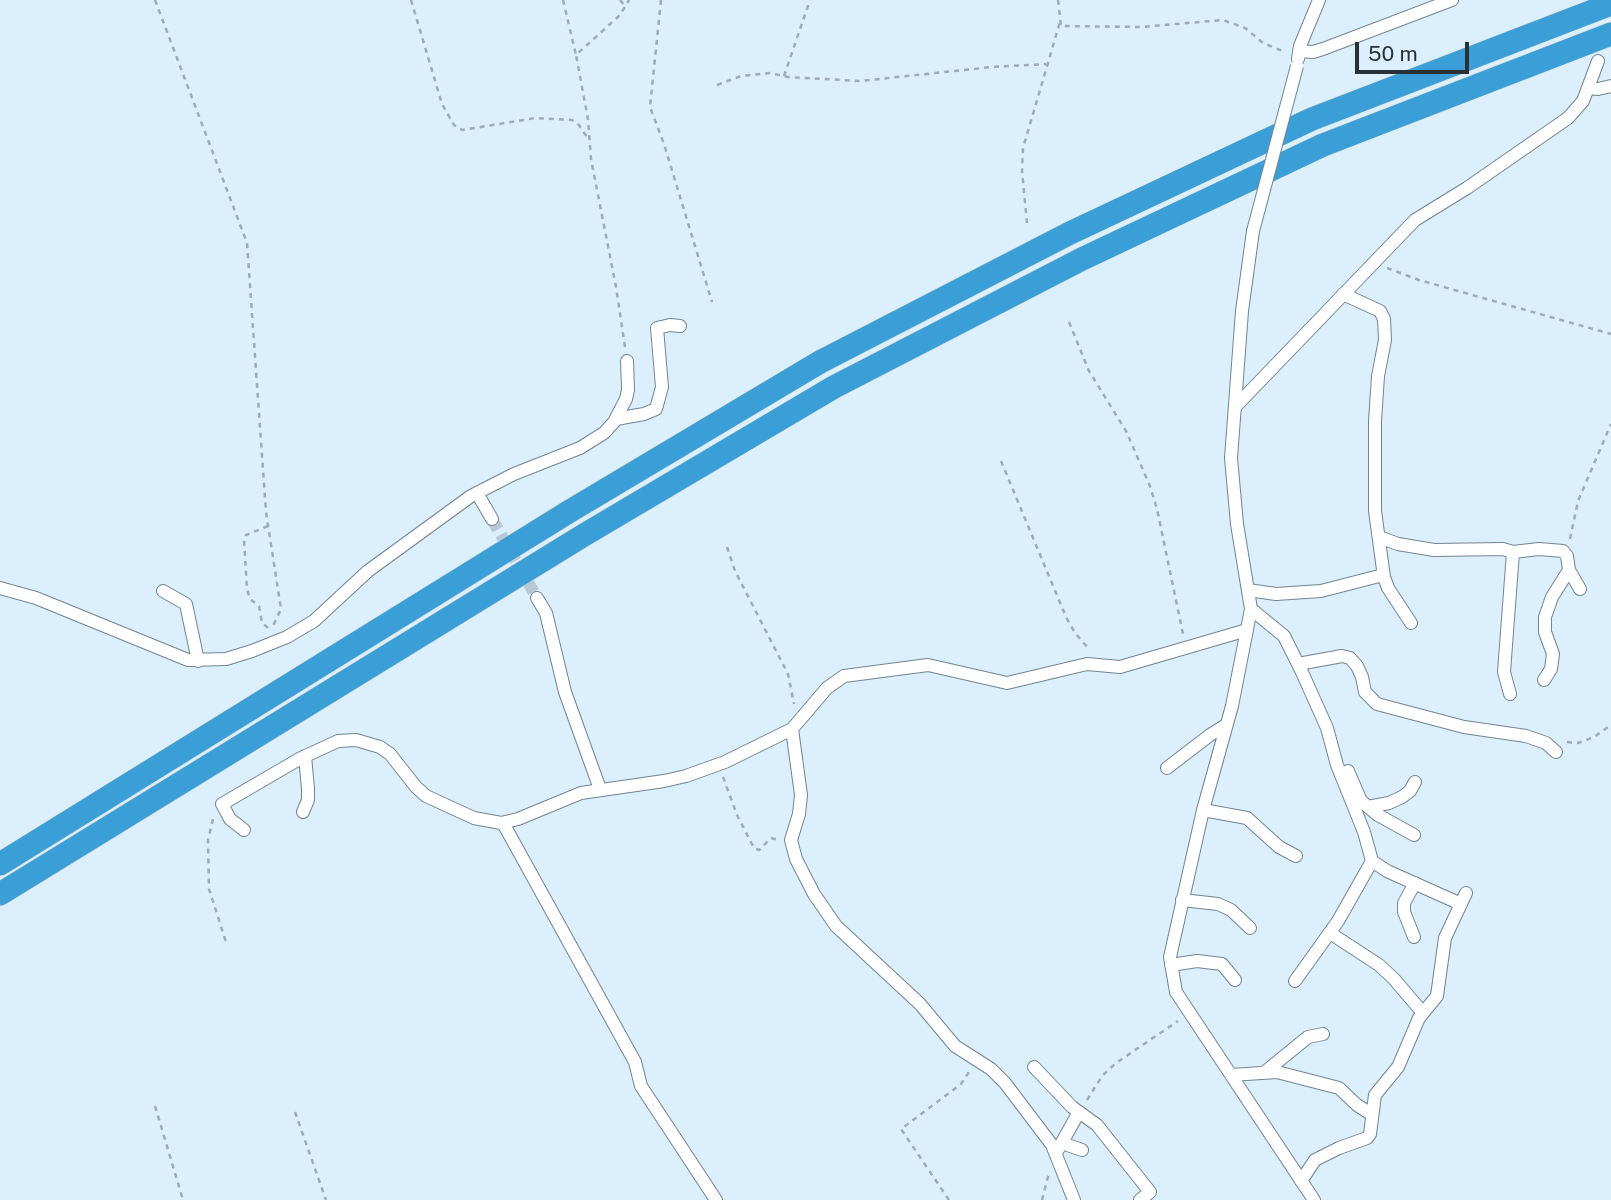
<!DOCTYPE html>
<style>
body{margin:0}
#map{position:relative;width:1611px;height:1200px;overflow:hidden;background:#dbeffd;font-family:"Public Sans",sans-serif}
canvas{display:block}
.scale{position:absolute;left:1355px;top:42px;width:114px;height:32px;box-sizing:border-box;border:4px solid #293136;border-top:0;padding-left:9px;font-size:21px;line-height:24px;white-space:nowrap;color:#293136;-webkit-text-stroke:5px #dbeffd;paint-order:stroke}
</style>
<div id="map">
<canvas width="1611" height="1200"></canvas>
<div class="scale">50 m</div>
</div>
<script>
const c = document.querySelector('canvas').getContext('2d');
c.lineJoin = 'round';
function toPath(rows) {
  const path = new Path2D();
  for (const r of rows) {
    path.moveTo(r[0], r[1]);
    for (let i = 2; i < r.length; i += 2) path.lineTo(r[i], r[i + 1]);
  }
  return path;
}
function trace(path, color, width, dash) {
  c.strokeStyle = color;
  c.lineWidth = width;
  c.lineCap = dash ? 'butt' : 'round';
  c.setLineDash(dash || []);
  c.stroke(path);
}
trace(toPath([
 [492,519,537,598]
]), '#b7c9d5', 12, [12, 6]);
const street = toPath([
 [1299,51,1313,52,1323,49,1452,0],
 [1298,59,1300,46,1319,0],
 [1588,88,1598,89,1611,86],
 [1253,231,1242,311,1231,458,1237,524,1251,609,1232,706,1203,810,1170,957,1176,992,1314,1200],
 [1343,294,1380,311,1384,319,1385,340,1378,376,1375,421,1375,511,1384,577,1388,588,1411,623],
 [1236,406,1415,220,1467,188,1568,118,1583,101,1598,61],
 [616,419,644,414,656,409,662,387,657,328,670,325,680,326],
 [477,493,492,519],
 [1379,537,1398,544,1434,550,1503,549,1513,552,1539,549,1563,551,1567,556,1569,570,1580,589],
 [0,588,36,598,188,660,226,659,252,651,287,637,314,621,368,571,471,496,514,474,580,448,604,433,614,422,626,399,628,390,627,361],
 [1248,590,1276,594,1321,591,1383,575],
 [163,591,186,604,198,661],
 [537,598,546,613,565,692,600,789],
 [1251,609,1284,636,1301,670,1327,728,1337,765,1364,832,1372,861,1338,921,1295,981],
 [1298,664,1342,656,1350,658,1357,666,1362,677,1365,692,1377,704,1464,727,1526,736,1546,743,1556,752],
 [1544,680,1551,669,1553,654,1545,632,1545,617,1552,597,1569,570],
 [1510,694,1504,672,1513,552],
 [792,729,801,795,799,814,791,840,796,859,814,894,836,926,920,1004,955,1046,991,1069,1005,1083,1052,1145,1074,1200],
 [1167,768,1210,735,1226,725],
 [1348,771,1361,801,1378,815,1414,835],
 [1368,807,1389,803,1402,797,1410,791,1415,782],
 [1203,810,1247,818,1279,847,1296,856],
 [303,812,308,800,308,789,305,756],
 [503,823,635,1062,641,1086,716,1200],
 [244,830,230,819,222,804,301,758,338,741,356,740,380,747,390,754,416,787,426,796,474,818,501,823,518,819,581,793,664,781,686,776,725,762,792,729,827,688,844,676,928,665,1007,683,1087,664,1120,667,1247,630],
 [1372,861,1387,871,1461,904],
 [1182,900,1218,904,1231,910,1250,928],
 [1330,933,1379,965,1394,979,1423,1013],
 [1414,937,1404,912,1404,903,1415,883],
 [1171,965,1197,961,1222,964,1235,980],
 [1034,1067,1072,1107,1097,1125,1150,1192,1140,1200],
 [1265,1072,1308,1037,1323,1034],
 [1231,1075,1277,1072,1339,1088,1357,1105,1371,1114],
 [1062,1143,1082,1150],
 [1056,1153,1079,1112],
 [1301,1181,1315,1160,1339,1148,1367,1138,1370,1134,1375,1095,1398,1067,1419,1018,1437,996,1445,938,1466,893]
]);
const highway = toPath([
 [0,864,570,511,820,362,1070,233,1312,119,1611,4],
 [0,894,584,535,834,387,1082,259,1323,145,1611,34]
]);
trace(street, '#728490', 14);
trace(highway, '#d0d2d3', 24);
trace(toPath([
 [155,0,247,243,266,512,281,609,272,628],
 [411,0,442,104,454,125,462,130,536,118,572,120,579,125,589,140],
 [563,0,576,55],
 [620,0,625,6],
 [661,0,650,107,664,144,712,302],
 [1058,0,1061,26,1141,27,1223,20,1245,28,1263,43,1285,52],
 [784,76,810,0],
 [717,85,741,76,770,73,788,77,860,81,992,67,1046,64],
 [1027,223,1022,171,1023,148,1060,22],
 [1387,268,1419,280,1611,334],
 [1069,322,1089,371,1126,431,1150,486,1157,509,1183,634],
 [625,347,616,287,591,159,588,119,576,55,620,15,629,0],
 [1001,461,1066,617,1075,633,1090,650],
 [268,526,246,535,244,540,247,589,250,599,259,606,262,623,271,630],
 [1570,539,1578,501,1611,424],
 [727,547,735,571,788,674,794,704],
 [1567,742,1578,743,1594,737,1611,725],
 [723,777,737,815,754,848,759,850,771,838,778,840],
 [213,819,208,840,209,889,226,942],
 [1087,1100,1102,1076,1116,1063,1178,1021],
 [155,1106,183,1200],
 [295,1112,326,1200],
 [949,1200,901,1129,961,1084,969,1072],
 [1042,1200,1049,1173]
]), '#9dacb7', 2.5, [5, 5]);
trace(street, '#fff', 12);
trace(highway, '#3a9fd6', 23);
const streetBridge = toPath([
 [1253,231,1297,66]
]);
trace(streetBridge, '#728490', 14, []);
trace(streetBridge, '#fff', 12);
</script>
